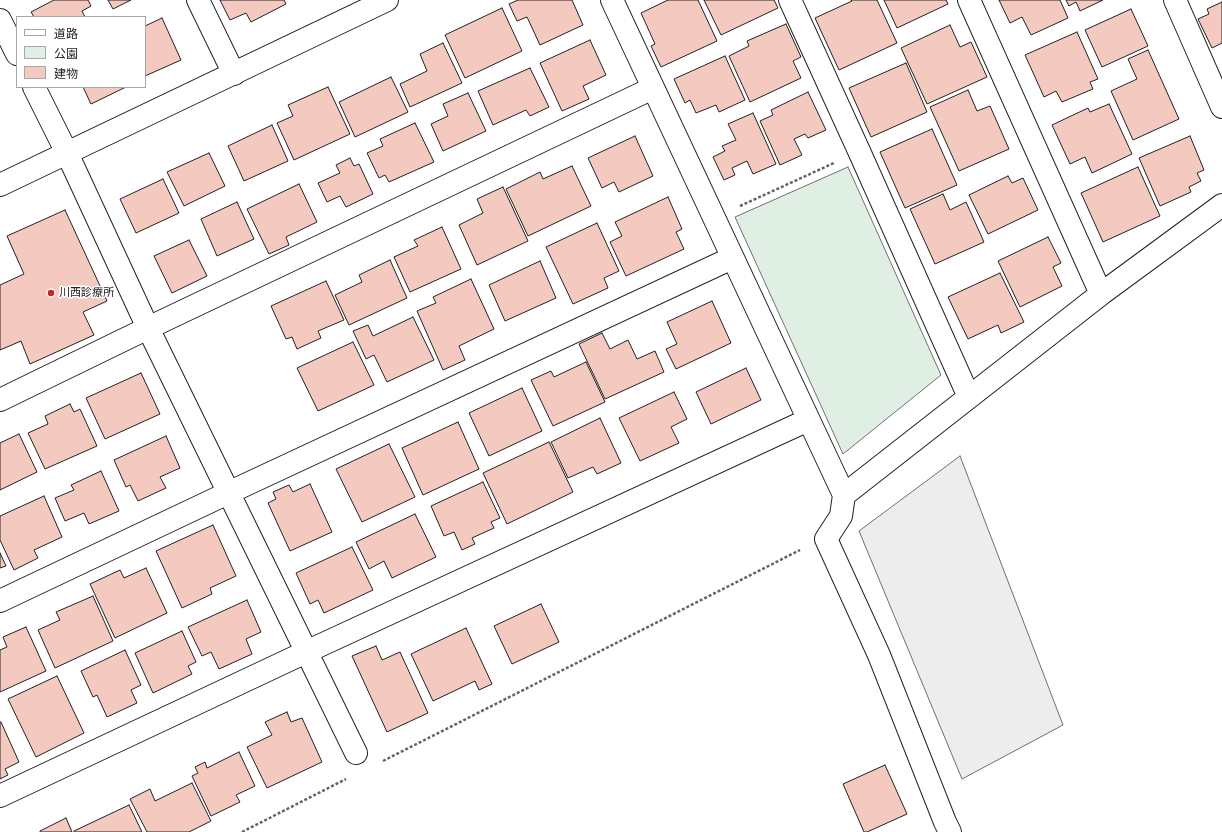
<!DOCTYPE html>
<meta charset="utf-8">
<style>
body{margin:0}
#map{position:relative;width:1222px;height:832px;overflow:hidden;background:#fff;font-family:"Crimson Pro","Noto Sans JP",serif}
canvas{display:block}
.legend{position:absolute;left:16px;top:16px;width:130px;height:72px;box-sizing:border-box;background:#fff;border:1px solid #a7a7a7;margin:0;padding:5px 7px;list-style:none;font-size:12px;color:#222}
.legend li{display:flex;align-items:center;gap:8px;height:20px}
.legend b{width:20px;border:1px solid #a7a7a7}
</style>
<div id="map">
<canvas width="1222" height="832"></canvas>
<ul class="legend">
<li><b style="height:5px;background:#fff"></b>道路</li>
<li><b style="height:11px;background:#e0efe3"></b>公園</li>
<li><b style="height:11px;background:#f3c9c0"></b>建物</li>
</ul>
</div>
<script>
const c = document.querySelector('canvas').getContext('2d');
c.lineJoin = 'round';
function paint(path, color) {
  c.fillStyle = color;
  c.fill(path, 'evenodd');
}
function toPath(rows) {
  const path = new Path2D();
  for (const r of rows) {
    path.moveTo(r[0], r[1]);
    for (let i = 2; i < r.length; i += 2) path.lineTo(r[i], r[i + 1]);
  }
  return path;
}
function trace(path, color, width, dash) {
  c.strokeStyle = color;
  c.lineWidth = width;
  c.lineCap = dash ? 'butt' : 'round';
  c.setLineDash(dash || []);
  c.stroke(path);
}
function drawText(font, color, halo, rows, align = 'center') {
  c.font = font + ' "Crimson Pro","Noto Sans JP",serif';
  c.lineWidth = 3;
  c.setLineDash([]);
  c.textBaseline = 'middle';
  c.strokeStyle = halo;
  c.fillStyle = color;
  for (const [text, x, y, turn = 0] of rows) {
    c.save();
    c.translate(x, y);
    c.rotate((+turn || 0) * Math.PI / 180);
    c.textAlign = isNaN(turn) ? turn : align;
    if (halo) c.strokeText(text, 0, 0);
    c.fillText(text, 0, 0);
    c.restore();
  }
}
const green = toPath([
 [848,167,941,375,843,454,735,217,848,167]
]);
paint(green, '#e0efe3');
trace(green, '#6f6f6f', 1);
const parking = toPath([
 [960,456,1063,725,962,779,859,531,960,456]
]);
paint(parking, '#ededed');
trace(parking, '#6f6f6f', 1);
const building = toPath([
 [54,0,88,0,91,6,82,11,85,17,34,17,31,12,54,0],
 [108,0,131,0,113,9,108,0],
 [220,0,284,0,286,4,251,22,246,13,230,20,220,0],
 [518,0,572,0,583,25,540,45,527,17,517,21,509,4,518,0],
 [668,0,698,0,717,41,661,67,651,46,655,44,641,13,668,0],
 [704,0,774,0,778,8,721,35,704,0],
 [851,0,877,0,897,43,839,70,815,18,852,1,851,0],
 [884,0,946,0,948,4,897,28,884,0],
 [999,0,1060,0,1068,18,1031,35,1022,17,1010,23,999,0],
 [1066,0,1103,0,1080,11,1076,2,1069,6,1066,0],
 [1222,2,1222,43,1212,48,1198,19,1209,14,1207,9,1222,2],
 [502,8,522,51,465,78,445,35,502,8],
 [1131,9,1148,46,1102,67,1085,30,1131,9],
 [162,18,181,60,145,76,145,26,162,18],
 [786,24,801,57,793,61,801,78,750,102,729,56,749,46,747,41,786,24],
 [950,25,960,47,971,42,987,77,927,104,901,48,950,25],
 [1077,32,1098,79,1090,82,1093,89,1062,102,1056,91,1044,97,1025,55,1077,32],
 [590,40,606,75,583,86,589,99,562,111,540,63,590,40],
 [443,43,462,83,410,107,400,84,427,71,420,54,443,43],
 [1148,50,1179,119,1133,140,1111,91,1137,79,1128,59,1148,50],
 [725,56,745,100,719,112,716,105,696,113,690,100,685,103,674,79,725,56],
 [906,63,927,112,871,137,849,88,906,63],
 [530,68,549,107,530,116,526,110,493,125,478,91,530,68],
 [391,77,408,112,355,137,339,102,391,77],
 [83,87,126,87,91,104,83,87],
 [328,87,350,134,294,160,277,123,293,116,288,105,328,87],
 [968,90,977,111,990,106,1009,149,959,171,930,107,968,90],
 [808,92,826,130,808,138,805,134,794,139,802,155,780,165,760,121,773,115,771,110,808,92],
 [468,93,486,131,443,151,431,124,448,116,443,104,468,93],
 [1109,104,1132,154,1092,173,1085,157,1070,164,1052,125,1088,108,1090,112,1109,104],
 [753,113,776,164,753,174,747,161,732,168,735,175,724,180,713,157,725,151,722,146,736,140,728,124,753,113],
 [415,123,434,162,389,182,385,175,379,178,367,153,383,146,380,139,415,123],
 [272,125,288,161,244,181,228,146,272,125],
 [932,129,957,185,905,208,880,152,932,129],
 [635,136,653,176,619,192,614,182,602,188,588,158,635,136],
 [1190,136,1204,170,1197,173,1201,181,1189,187,1191,192,1160,206,1139,158,1190,136],
 [209,153,225,186,184,206,167,172,209,153],
 [350,158,354,166,359,164,373,194,346,207,340,196,327,202,318,183,340,173,336,165,350,158],
 [572,166,591,206,528,236,506,189,540,172,543,179,572,166],
 [1138,167,1160,216,1103,242,1081,193,1138,167],
 [1008,176,1012,183,1023,178,1038,210,988,234,969,195,1008,176],
 [163,179,179,213,136,233,120,199,163,179],
 [299,184,317,222,286,237,289,245,269,254,247,209,299,184],
 [503,187,528,241,477,265,459,225,483,213,477,199,503,187],
 [943,194,950,210,966,202,984,242,935,264,910,209,943,194],
 [668,197,682,229,676,232,684,249,626,276,610,242,622,236,615,222,668,197],
 [237,202,254,239,217,256,201,219,237,202],
 [65,210,107,301,83,312,94,335,30,364,21,341,0,350,0,285,24,274,7,236,65,210],
 [597,223,619,271,604,278,608,288,573,304,546,247,597,223],
 [442,227,461,269,410,292,394,257,418,246,414,240,442,227],
 [1048,237,1061,263,1053,267,1062,286,1020,307,998,261,1048,237],
 [189,240,207,276,172,293,154,256,189,240],
 [390,260,407,298,349,325,335,295,362,282,359,275,390,260],
 [540,261,556,298,505,321,489,285,540,261],
 [1000,273,1024,322,1001,333,998,325,968,339,948,297,1000,273],
 [471,279,494,329,459,346,465,360,443,370,417,311,436,303,433,297,471,279],
 [326,281,344,320,318,331,321,338,297,349,292,337,286,339,271,306,326,281],
 [712,301,731,343,676,369,666,349,677,344,667,322,712,301],
 [413,317,434,360,387,382,374,355,366,359,353,331,368,325,373,336,413,317],
 [602,333,610,349,628,340,637,359,655,351,664,372,605,399,579,344,602,333],
 [353,342,374,385,318,411,297,368,353,342],
 [586,362,605,402,553,426,531,380,551,371,554,377,586,362],
 [746,368,761,400,711,424,696,392,746,368],
 [141,373,160,414,105,439,86,398,141,373],
 [522,388,542,431,489,456,469,413,522,388],
 [674,392,687,419,671,427,679,443,640,461,619,418,674,392],
 [70,404,74,412,80,409,97,446,45,469,28,433,48,424,45,416,70,404],
 [600,418,621,463,597,474,593,467,568,478,551,442,600,418],
 [458,422,479,469,423,495,402,448,458,422],
 [19,434,37,472,0,490,0,443,19,434],
 [166,436,180,468,160,477,166,488,138,501,130,485,126,487,114,460,166,436],
 [549,442,573,492,507,524,483,473,549,442],
 [389,444,415,497,362,522,336,469,389,444],
 [101,471,119,511,89,524,84,513,65,521,55,498,74,490,71,485,101,471],
 [483,482,500,518,491,522,494,528,472,538,475,544,462,550,454,532,444,536,431,506,483,482],
 [310,484,332,532,290,551,268,503,276,499,273,492,289,485,293,492,310,484],
 [44,496,62,537,34,550,38,558,14,570,0,540,0,516,44,496],
 [415,514,436,557,392,578,384,561,369,569,356,542,415,514],
 [213,525,236,576,210,588,212,594,182,608,156,551,213,525],
 [352,547,373,590,324,613,318,600,310,604,296,573,352,547],
 [0,553,6,566,0,568,0,553],
 [146,568,167,613,115,638,90,584,120,570,124,578,146,568],
 [93,596,113,641,55,668,38,630,60,620,56,612,93,596],
 [247,600,261,632,246,639,252,654,219,669,211,652,202,656,188,627,247,600],
 [541,604,559,642,512,664,494,626,541,604],
 [26,627,46,671,0,692,0,650,7,647,3,637,26,627],
 [466,628,492,684,479,690,475,681,433,701,411,654,466,628],
 [182,631,196,662,188,666,192,674,153,693,135,653,182,631],
 [376,646,382,660,400,652,428,713,387,732,352,656,376,646],
 [125,650,141,685,131,690,137,703,107,717,97,695,93,697,81,671,125,650],
 [57,676,84,733,36,757,8,699,57,676],
 [287,712,291,722,302,718,322,762,267,788,247,747,272,735,265,722,287,712],
 [0,722,1,722,19,762,5,769,8,775,0,779,0,722],
 [239,752,255,786,236,795,240,802,211,816,192,776,198,773,195,767,205,762,207,768,239,752],
 [885,765,907,814,867,832,864,832,843,784,885,765],
 [192,783,211,821,189,832,147,832,130,799,150,789,155,801,192,783],
 [129,805,142,832,74,832,74,831,129,805],
 [66,818,72,832,40,832,40,831,66,818]
]);
paint(building, '#f3c9c0');
trace(building, '#222', 1);
const minor = toPath([
 [198,0,234,74],
 [612,0,844,495,841,516,826,539,879,655,945,822,950,832],
 [790,0,859,151,969,397],
 [969,0,1101,294],
 [0,20,17,54],
 [34,87,67,153,148,328,356,753],
 [0,400,148,328,653,88],
 [844,495,1101,294,1222,205],
 [0,601,228,493,732,258],
 [0,796,306,652,808,420]
]);
const tertiary = toPath([
 [1175,0,1222,107],
 [0,185,387,0]
]);
trace(minor, '#222', 24);
trace(tertiary, '#222', 24);
trace(toPath([
 [740,206,834,163],
 [383,761,800,550],
 [242,832,346,779]
]), '#646464', 2.5, [3, 2]);
trace(minor, '#fff', 22);
trace(tertiary, '#fff', 22);
for (const [x, y, r, color] of [
 [51,293,4,"#c62828"]
]) {
  const dot = new Path2D();
  dot.arc(x, y, r, 0, 2 * Math.PI);
  c.fillStyle = color;
  c.fill(dot);
  trace(dot, '#fff', 1.5);
}
drawText('11px', '#222', '#fff', [
 ["川西診療所",59,293]
], 'left');
</script>
